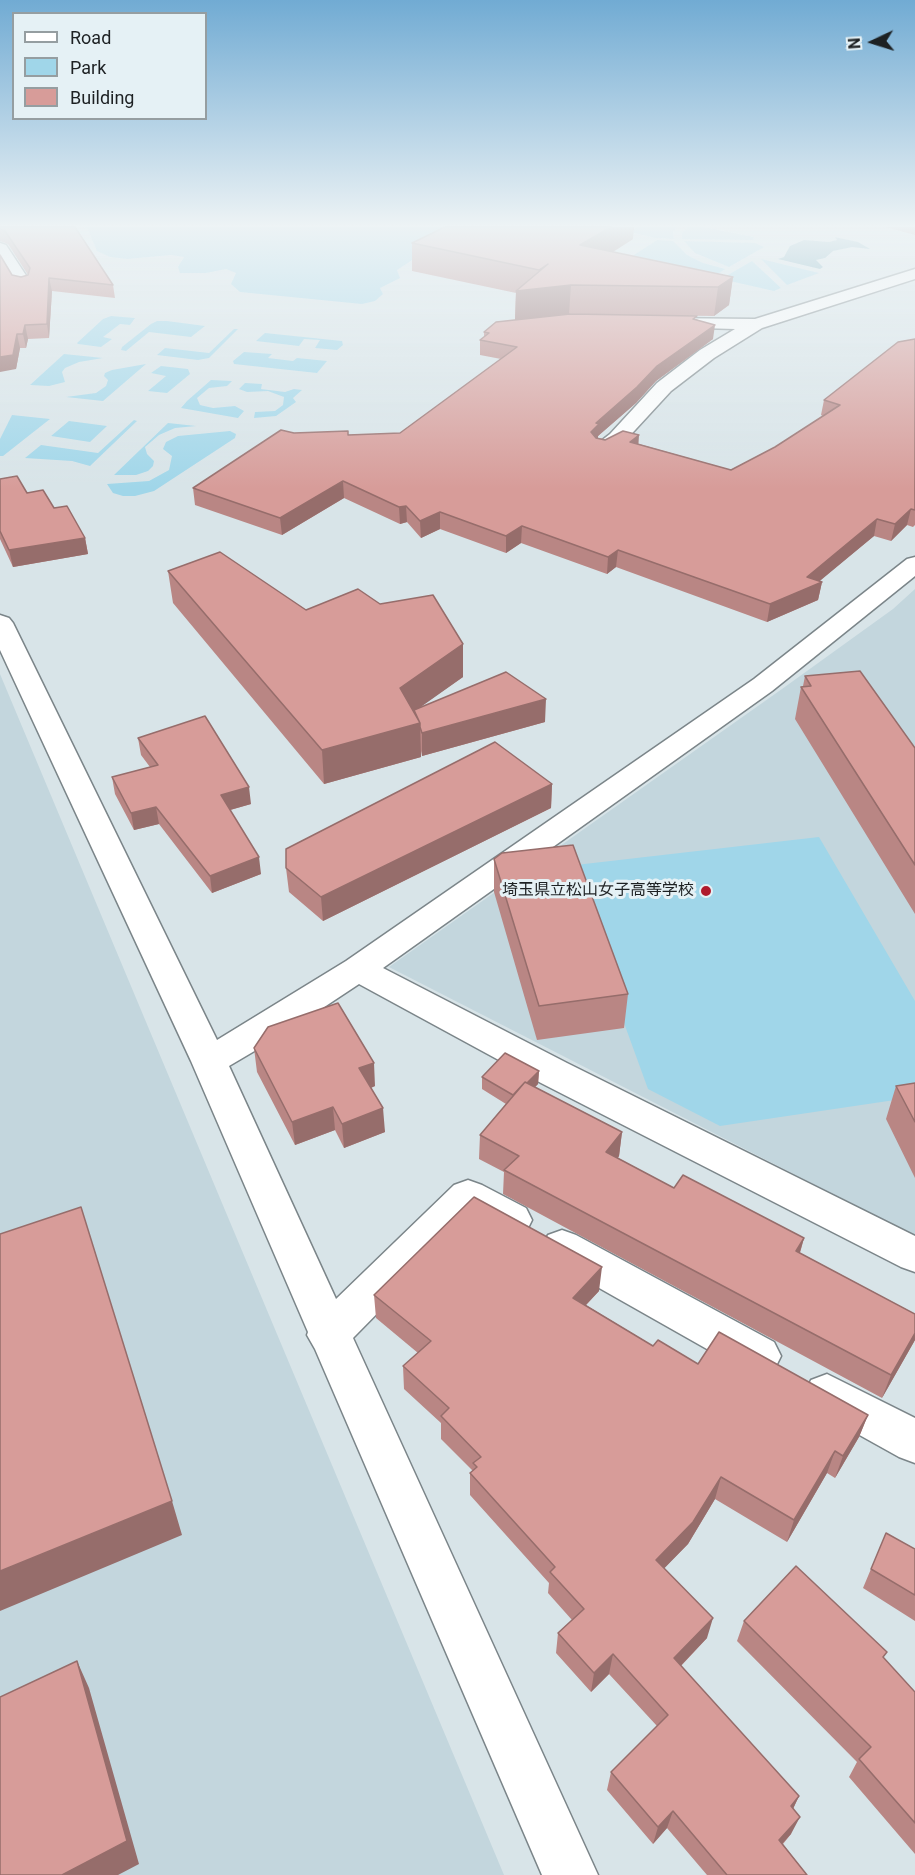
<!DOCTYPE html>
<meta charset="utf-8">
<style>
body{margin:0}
#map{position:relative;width:915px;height:1875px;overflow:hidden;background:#d8e4e8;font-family:Roboto,sans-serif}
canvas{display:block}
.legend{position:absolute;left:12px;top:12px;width:195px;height:108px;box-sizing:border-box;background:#e5f1f5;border:2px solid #959ea1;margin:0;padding:8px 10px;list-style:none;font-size:18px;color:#1d2123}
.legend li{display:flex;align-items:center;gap:12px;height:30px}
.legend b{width:30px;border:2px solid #959ea1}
.north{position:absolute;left:843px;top:12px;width:60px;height:60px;-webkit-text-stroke:4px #e5f1f5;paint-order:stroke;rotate:266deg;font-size:16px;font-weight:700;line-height:24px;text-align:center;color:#1d2123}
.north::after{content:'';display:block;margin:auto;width:21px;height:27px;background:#1d2123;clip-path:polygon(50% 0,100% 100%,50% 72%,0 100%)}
</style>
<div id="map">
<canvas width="915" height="1875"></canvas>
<ul class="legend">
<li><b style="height:8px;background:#fff"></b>Road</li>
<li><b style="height:16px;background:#a0d6e9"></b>Park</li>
<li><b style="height:16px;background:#d79c99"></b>Building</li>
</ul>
<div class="north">N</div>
</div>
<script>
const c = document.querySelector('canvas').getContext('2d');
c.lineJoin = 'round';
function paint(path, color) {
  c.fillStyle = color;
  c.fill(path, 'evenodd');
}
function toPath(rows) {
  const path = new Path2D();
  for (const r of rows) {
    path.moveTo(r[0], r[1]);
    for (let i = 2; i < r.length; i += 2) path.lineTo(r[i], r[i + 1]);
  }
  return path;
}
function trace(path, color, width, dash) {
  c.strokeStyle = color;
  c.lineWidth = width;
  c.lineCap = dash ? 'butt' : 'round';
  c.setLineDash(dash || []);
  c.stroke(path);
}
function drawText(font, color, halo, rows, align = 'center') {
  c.font = font + ' Roboto,"Noto Sans JP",sans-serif';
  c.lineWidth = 6;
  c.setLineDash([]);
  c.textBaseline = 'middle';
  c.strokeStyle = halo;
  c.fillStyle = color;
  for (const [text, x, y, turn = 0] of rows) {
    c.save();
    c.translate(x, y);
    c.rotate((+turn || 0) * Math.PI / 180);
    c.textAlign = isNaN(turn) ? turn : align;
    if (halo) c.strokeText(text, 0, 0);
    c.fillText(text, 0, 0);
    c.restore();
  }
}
paint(toPath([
 [915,589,915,1236,389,967,782,689,893,609],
 [0,674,504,1875,0,1875]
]), '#c3d6dd');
paint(toPath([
 [84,227,441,227,443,231,420,255,397,270,400,278,380,288,383,294,375,301,362,304,240,292,231,284,236,273,226,269,206,273,180,273,178,267,184,257,171,255,127,259,110,257,97,251,88,230],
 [637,227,677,227,673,232,674,239,655,238,630,232],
 [688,227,704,227,754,237,753,240,682,239,682,233],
 [657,240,673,241,687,255,703,263,725,269,712,278,628,259],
 [684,241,755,243,764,247,729,267,695,253],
 [761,259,819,273,787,285],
 [752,261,781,288,774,291,721,279],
 [111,316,135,318,130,325,120,324,103,337,112,339,101,347,78,344,77,343,103,319],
 [157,321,167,321,205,326,191,337,149,332,126,351,121,350,122,347,151,324],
 [234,329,238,329,209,358,198,360,157,355,165,348,209,353],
 [265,333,342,341,343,345,337,350,315,348,320,340,304,339,299,346,256,341],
 [244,352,272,354,268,358,293,361,297,358,327,361,317,373,234,364,233,361],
 [64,354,103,358,79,362,65,368,62,372,65,382,49,386,30,385],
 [146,364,103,401,66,397,96,393,106,386,108,380,104,376,105,373,112,370],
 [161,366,188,369,190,374,167,393,148,391,166,376,151,373],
 [211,380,232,381,227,386,209,388,197,398,200,405,213,408,235,406,244,411,238,418,181,408,187,401],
 [245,383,262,384,261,389,285,392,294,389,302,390,293,398,296,402,276,416,254,418,255,412,275,411,283,405,284,397,268,391,247,392,239,389],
 [12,415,50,419,3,456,0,456,0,439],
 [134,420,137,421,90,466,72,461,25,458,41,445,98,453],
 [69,421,107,426,90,442,51,436],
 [168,423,196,426,175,428,159,435,145,447,147,454,154,461,153,466,148,471,136,475,114,475],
 [230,431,236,434,235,438,154,491,135,496,123,496,113,493,107,484,149,481,169,470,172,456,163,449,166,442,178,436],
 [819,837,915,1001,915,1097,720,1126,648,1089,567,866]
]), '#a0d6e9');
paint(toPath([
 [835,237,858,242,870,249,852,247,833,251,825,258,816,260,823,267,820,269,778,259,784,257,790,246,804,240,829,242,837,240]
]), '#609eb3');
const minor = toPath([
 [0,243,6,245,31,283,29,287,23,288,17,287,15,283,0,260,0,243],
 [915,269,915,279,762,328,714,358,671,391,624,442,610,452,603,454,596,452,592,448,610,434,657,383,700,350,735,329,667,327,661,326,658,322,661,318,755,319,915,269],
 [915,557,915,576,772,691,383,968,567,1063,915,1236,915,1272,901,1267,541,1083,359,984,285,1033,229,1066,336,1299,454,1185,468,1180,482,1185,526,1208,532,1220,526,1232,512,1236,472,1217,353,1338,598,1875,542,1875,315,1349,307,1335,308,1332,191,1061,0,650,0,615,9,618,13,623,217,1040,346,961,754,679,907,559,915,557],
 [562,1230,576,1235,774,1342,781,1356,774,1370,759,1375,744,1370,548,1259,542,1247,548,1235,562,1230],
 [827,1374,915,1418,915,1463,899,1457,811,1408,805,1394,811,1380,827,1374]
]);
trace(minor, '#7b8589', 3);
paint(minor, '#fff');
paint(toPath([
 [0,227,113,285,115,298,52,291,49,338,28,339,26,348,20,348,16,369,12,275,21,277,28,275,8,244,0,241],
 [885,227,915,227,915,235],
 [633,239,613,252,733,277,729,305,714,316,630,315,697,319,713,339,656,381,636,403,598,436,598,438,639,444,731,470,775,447,823,416,821,415,824,400,915,339,915,525,913,527,907,525,891,541,874,536,819,581,822,582,818,600,767,622,616,567,607,574,521,543,506,553,440,529,421,538,407,522,400,524,344,498,282,535,195,505,193,488,294,433,348,435,400,433,501,359,480,355,480,340,484,337,484,332,515,320,516,293,412,271,412,243],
 [0,479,27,493,54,508,85,538,88,554,13,567,0,539],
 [168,571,306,610,380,604,463,644,463,677,418,708,545,722,422,756,421,751,421,757,324,784,173,603],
 [805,676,915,748,915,914,795,719,801,687,803,686],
 [138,738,251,804,230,810,261,874,212,893,159,824,134,830,115,794,112,777,150,767,141,755],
 [552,784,551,808,323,921,289,892,286,868],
 [494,859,628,994,624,1028,537,1040,494,892],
 [254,1048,375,1086,371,1088,385,1132,344,1148,335,1130,295,1145,257,1072],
 [539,1071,538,1084,535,1087,622,1132,619,1156,618,1158,674,1188,804,1238,800,1253,915,1314,915,1340,882,1398,503,1194,504,1172,479,1159,480,1135,506,1104,482,1089,482,1077],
 [915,1083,915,1178,886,1119,896,1086],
 [599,1291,586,1305,653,1346,698,1364,868,1415,859,1437,835,1478,827,1473,787,1542,715,1499,688,1544,664,1568,707,1638,681,1666,799,1796,793,1809,791,1834,783,1844,807,1875,707,1875,667,1828,653,1844,607,1790,611,1772,657,1726,609,1674,591,1692,556,1653,558,1633,572,1620,548,1593,549,1583,470,1495,470,1473,473,1471,441,1439,441,1423,404,1389,403,1366,418,1353,376,1318,374,1295],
 [886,1533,915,1549,915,1621,863,1588],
 [744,1621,884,1659,915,1692,915,1854,849,1777,857,1762,737,1641]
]), '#b98684');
paint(toPath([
 [611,227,634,227,633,239,579,273,580,245],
 [548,264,571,285,569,314,515,320,516,291,539,288,539,270],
 [733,277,729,305,714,316,718,287],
 [49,278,52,291,49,338,47,324],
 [25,325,28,339,26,348,23,334],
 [715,325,713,339,656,381,636,403,598,436,598,440,591,432,596,423,657,366],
 [17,334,20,348,16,369,0,372,0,357],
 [639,435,638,451,630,442],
 [343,481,344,498,282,535,280,518],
 [406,506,407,522,400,524,399,507],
 [911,509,907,525,891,541,895,524],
 [440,512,440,529,421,538,420,521],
 [877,519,874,536,815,585,822,582,818,600,767,622,770,604,807,577],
 [522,526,521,543,506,553,506,536],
 [85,538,88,554,13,567,9,550],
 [618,550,616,567,607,574,608,557],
 [463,644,463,677,401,721,400,688],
 [546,699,545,722,422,756,422,733],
 [420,723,421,757,324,784,322,750],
 [552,784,551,808,323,921,321,897],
 [249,787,251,804,223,812,221,795],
 [156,807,159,824,134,830,131,813],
 [259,857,261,874,212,893,210,876],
 [374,1063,375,1086,360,1092,359,1068],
 [539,1071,538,1084,514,1108,514,1096],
 [333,1107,335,1130,295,1145,292,1122],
 [383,1108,385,1132,344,1148,342,1124],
 [622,1132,619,1156,604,1176,606,1152],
 [804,1238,797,1262,796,1251],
 [602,1267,599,1291,571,1321,573,1298],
 [915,1333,915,1340,882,1398,891,1375],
 [868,1415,859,1437,835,1478,843,1456],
 [835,1451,827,1473,787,1542,794,1520],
 [721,1477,715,1499,688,1544,652,1581,656,1560],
 [172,1501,182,1535,0,1611,0,1571],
 [713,1618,707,1638,669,1678,674,1658],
 [613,1654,609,1674,591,1692,594,1673],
 [77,1661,89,1688,139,1864,118,1875,62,1875],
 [799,1796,791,1813,791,1806],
 [673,1811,667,1828,653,1844,658,1827],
 [800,1817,791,1834,771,1856,779,1840]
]), '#966d6b');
const building = toPath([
 [0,227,75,227,113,285,49,278,47,324,25,325,23,334,17,334,13,355,0,357,0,255,12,275,21,277,28,275,30,268,5,231,0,229,0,227],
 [445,227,611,227,580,245,733,277,718,287,571,285,516,291,548,264,539,270,412,243,445,227],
 [570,314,697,316,693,319,715,325,657,366,637,387,596,423,599,424,591,432,596,438,605,440,623,431,639,435,630,442,731,470,775,447,840,405,824,400,898,342,915,339,915,510,911,509,895,524,877,519,807,577,822,582,770,604,618,550,608,557,522,526,506,536,440,512,420,521,406,506,399,507,343,481,280,518,193,488,281,430,294,433,348,431,348,435,400,433,517,347,480,340,489,333,484,332,496,322,570,314],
 [17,476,27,493,43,490,54,508,67,506,85,538,9,550,0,531,0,479,17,476],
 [220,552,306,610,358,589,380,604,433,595,463,644,400,688,420,723,322,750,168,571,220,552],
 [860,671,915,748,915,865,801,687,811,686,805,676,860,671],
 [506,672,546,699,422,733,420,727,420,723,414,710,506,672],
 [205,716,249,787,221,795,259,857,210,876,156,807,131,813,112,777,158,765,138,738,205,716],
 [495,742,552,784,321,897,286,868,286,849,495,742],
 [573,845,628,994,539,1006,494,859,502,853,573,845],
 [338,1003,374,1063,359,1068,383,1108,342,1124,333,1107,292,1122,254,1048,268,1027,338,1003],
 [505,1053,539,1071,527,1083,525,1082,513,1095,482,1077,505,1053],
 [525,1082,622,1132,606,1152,674,1188,683,1175,804,1238,796,1251,915,1314,915,1333,891,1375,504,1170,519,1156,480,1135,525,1082],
 [915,1083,915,1122,896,1086,915,1083],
 [474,1197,602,1267,573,1298,653,1346,658,1340,698,1364,719,1332,868,1415,843,1456,835,1451,794,1520,721,1477,693,1522,656,1560,713,1618,674,1658,799,1796,791,1806,800,1817,779,1840,807,1875,727,1875,673,1811,658,1827,611,1772,668,1715,613,1654,594,1673,558,1633,584,1609,550,1572,555,1567,470,1473,477,1467,473,1463,481,1457,441,1416,449,1408,403,1366,431,1341,374,1295,474,1197],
 [81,1207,172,1501,0,1571,0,1234,81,1207],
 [886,1533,915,1549,915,1595,871,1569,886,1533],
 [796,1566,887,1652,883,1657,915,1692,915,1823,859,1759,871,1747,744,1621,796,1566],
 [77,1661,127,1841,62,1875,0,1875,0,1697,77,1661]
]);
paint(building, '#d79c99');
trace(building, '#966d6b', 1.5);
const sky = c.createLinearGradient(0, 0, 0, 489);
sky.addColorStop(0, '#71abd3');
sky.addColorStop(0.46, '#edf3f5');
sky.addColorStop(1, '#edf3f500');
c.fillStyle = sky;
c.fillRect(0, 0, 915, 489);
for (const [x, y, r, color] of [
 [706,891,6,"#af1b2d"]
]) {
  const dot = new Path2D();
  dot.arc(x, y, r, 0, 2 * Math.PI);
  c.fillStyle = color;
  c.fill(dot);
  trace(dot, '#e5f1f5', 2);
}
drawText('16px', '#1d2123', '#e5f1f5', [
 ["埼玉県立松山女子高等学校",694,891]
], 'right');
</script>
